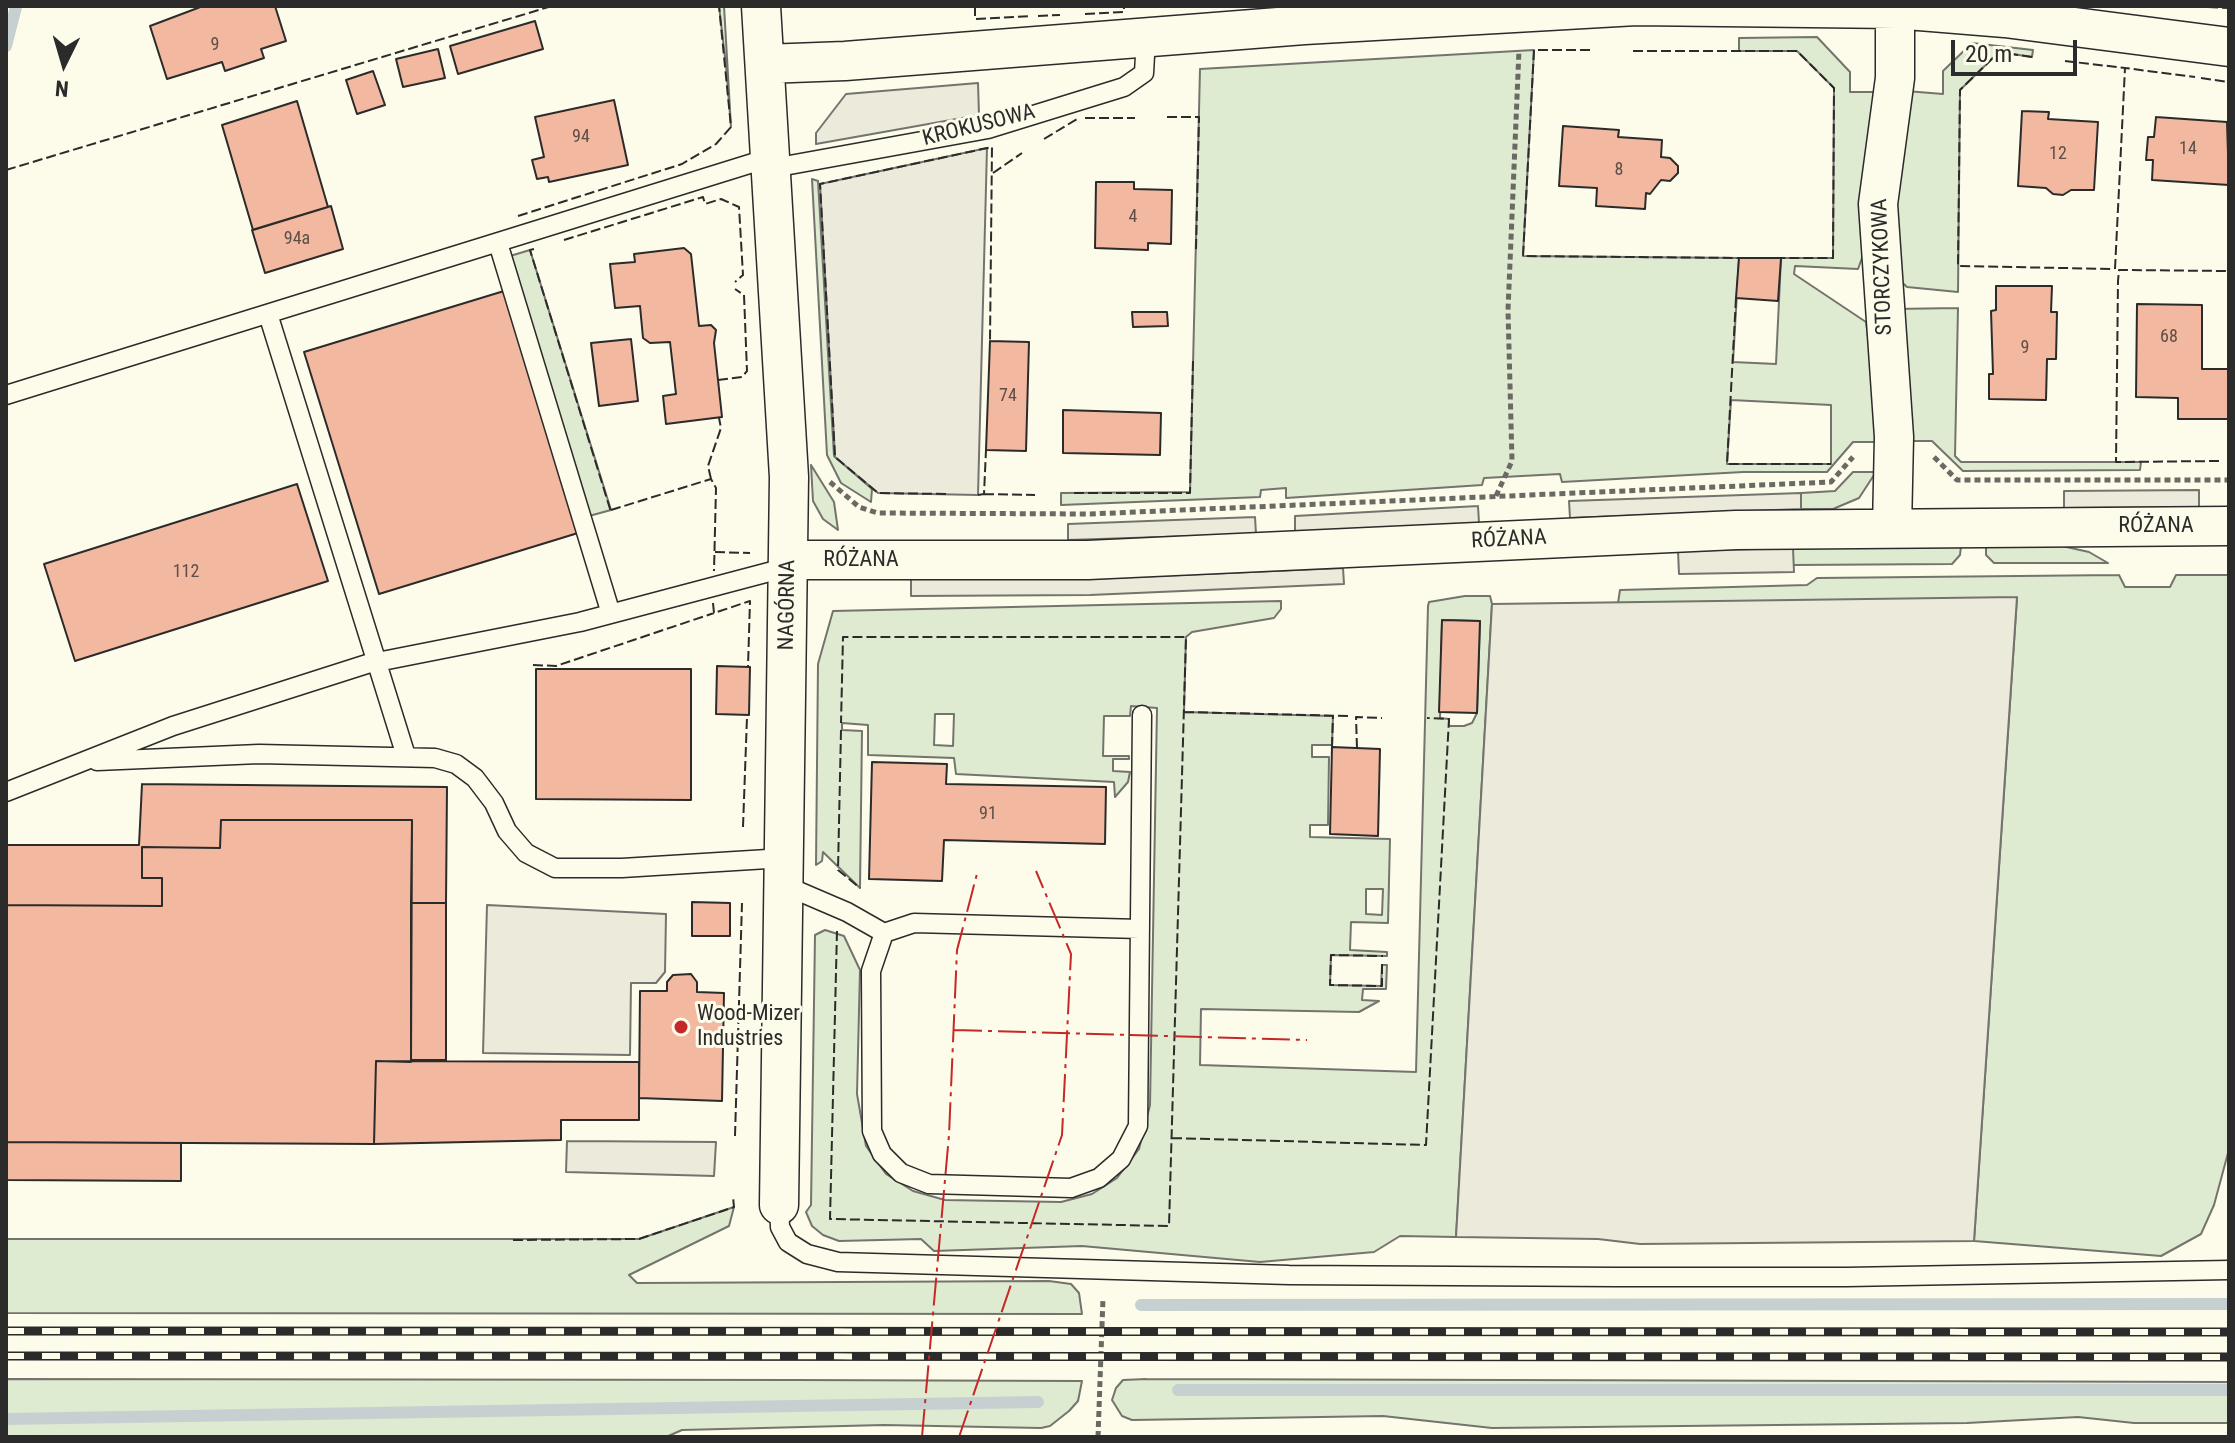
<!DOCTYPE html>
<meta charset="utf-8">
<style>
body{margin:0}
#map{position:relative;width:2235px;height:1443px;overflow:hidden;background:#fdfbea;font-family:"Roboto Condensed",sans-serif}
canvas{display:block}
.frame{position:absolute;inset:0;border:8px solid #2b2b2b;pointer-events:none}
.north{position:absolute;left:24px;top:24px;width:80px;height:80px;-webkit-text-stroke:6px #fdfbea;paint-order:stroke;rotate:185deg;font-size:22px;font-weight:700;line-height:32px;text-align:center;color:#2b2b2b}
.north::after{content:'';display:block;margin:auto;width:28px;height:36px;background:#2b2b2b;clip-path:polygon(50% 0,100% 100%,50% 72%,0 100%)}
.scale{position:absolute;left:1951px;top:40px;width:126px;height:36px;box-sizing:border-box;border:4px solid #2b2b2b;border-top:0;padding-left:10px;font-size:24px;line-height:28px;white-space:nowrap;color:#2b2b2b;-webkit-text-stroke:6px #fdfbea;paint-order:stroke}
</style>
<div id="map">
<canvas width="2235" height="1443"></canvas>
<div class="frame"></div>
<div class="north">N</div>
<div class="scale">20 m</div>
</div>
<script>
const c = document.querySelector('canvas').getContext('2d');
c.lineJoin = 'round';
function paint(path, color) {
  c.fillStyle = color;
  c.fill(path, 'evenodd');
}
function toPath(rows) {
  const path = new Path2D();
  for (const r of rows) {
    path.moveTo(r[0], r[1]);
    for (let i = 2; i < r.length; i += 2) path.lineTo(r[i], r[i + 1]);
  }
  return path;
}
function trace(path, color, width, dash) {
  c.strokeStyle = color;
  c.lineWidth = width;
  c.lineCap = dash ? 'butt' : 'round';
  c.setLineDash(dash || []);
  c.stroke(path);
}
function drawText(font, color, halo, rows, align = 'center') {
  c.font = font + ' "Roboto Condensed",sans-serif';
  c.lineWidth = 6;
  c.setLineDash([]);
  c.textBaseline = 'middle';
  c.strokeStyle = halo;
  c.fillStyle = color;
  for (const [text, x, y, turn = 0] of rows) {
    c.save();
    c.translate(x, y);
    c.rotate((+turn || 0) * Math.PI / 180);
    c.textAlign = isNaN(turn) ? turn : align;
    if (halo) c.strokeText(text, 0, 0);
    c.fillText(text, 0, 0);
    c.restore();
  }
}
const green = toPath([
 [719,6,724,6,731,127,726,66,719,6],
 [1817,37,1850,72,1850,92,1881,92,1866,247,1858,269,1795,266,1794,274,1866,322,1882,437,1878,442,1853,442,1827,472,1743,472,1562,482,1560,474,1484,478,1482,485,1286,498,1286,488,1261,490,1260,497,1061,505,1061,493,1190,492,1200,69,1534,50,1523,256,1739,258,1733,362,1776,364,1781,258,1833,258,1834,88,1797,51,1739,51,1739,38,1817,37],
 [1731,400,1831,405,1831,464,1727,464,1731,400],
 [1972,43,2033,50,2032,57,1999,52,1960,90,1958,292,1907,287,1892,273,1906,91,1943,94,1943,71,1972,43],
 [812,179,818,181,834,456,872,489,871,502,841,483,827,455,812,179],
 [530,250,611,510,589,516,510,256,530,250],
 [1958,308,1955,456,1961,462,2141,462,2140,470,1963,471,1932,441,1910,441,1894,309,1958,308],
 [811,465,834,502,838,530,823,519,813,501,811,465],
 [1853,472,1876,472,1859,498,1833,509,1801,509,1801,493,1835,491,1853,472],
 [1961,546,1960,555,1952,564,1793,565,1793,548,1961,546],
 [1986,546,2062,546,2089,552,2108,563,1994,563,1986,555,1986,546],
 [2119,575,2125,587,2170,587,2176,575,2229,575,2228,1153,2214,1205,2201,1234,2161,1256,1974,1241,2017,598,1618,603,1620,590,1807,585,1817,578,2119,575],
 [1465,596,1490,596,1492,604,1456,1237,1400,1236,1374,1252,1260,1262,1082,1246,934,1251,921,1239,839,1241,823,1235,812,1226,806,1212,811,1205,815,935,825,930,844,936,860,970,857,1094,866,1146,886,1174,913,1191,945,1200,1061,1202,1092,1194,1117,1178,1139,1149,1150,1105,1157,708,1131,706,1130,716,1104,716,1103,756,1129,756,1129,759,1113,759,1113,771,1130,772,1128,782,1115,797,1114,782,956,774,954,758,868,755,868,725,842,723,842,730,862,731,860,888,823,852,822,861,816,865,818,664,833,611,1281,601,1281,609,1274,618,1192,632,1186,637,1184,712,1333,716,1332,745,1312,745,1312,757,1329,757,1328,825,1310,825,1310,837,1390,839,1388,923,1351,922,1350,950,1387,952,1387,956,1331,955,1330,985,1381,986,1382,965,1387,965,1386,989,1363,989,1362,1000,1379,1001,1359,1012,1201,1009,1200,1065,1416,1072,1428,606,1429,602,1465,596],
 [1442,620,1480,621,1477,713,1472,723,1464,726,1449,726,1449,719,1440,718,1442,620],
 [935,714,954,714,953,746,934,745,935,714],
 [1366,889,1383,889,1382,915,1366,914,1366,889],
 [734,1207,729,1226,629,1275,637,1283,1049,1281,1071,1284,1079,1293,1082,1314,6,1313,6,1239,639,1239,734,1207],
 [6,1379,794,1380,1082,1381,1078,1401,1069,1411,1050,1426,1041,1428,884,1425,682,1430,666,1437,6,1437,6,1379],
 [1146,1379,2229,1382,2229,1423,2134,1423,2078,1417,1967,1423,1492,1428,1383,1416,1132,1420,1122,1416,1112,1400,1116,1388,1123,1380,1146,1379]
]);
paint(green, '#deebd1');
trace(green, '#74746e', 2);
const parking = toPath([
 [978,83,979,115,816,144,816,133,846,94,978,83],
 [987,148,978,495,878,493,835,457,820,184,987,148],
 [2199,490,2199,507,2064,508,2064,491,2199,490],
 [1801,493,1801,509,1570,518,1569,501,1801,493],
 [1478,506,1479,523,1295,533,1295,516,1478,506],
 [1255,517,1256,534,1068,540,1068,524,1255,517],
 [1793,548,1794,572,1679,574,1678,551,1793,548],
 [1343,568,1344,584,1090,595,911,596,911,579,1088,579,1343,568],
 [2017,597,1974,1241,1640,1244,1598,1239,1456,1237,1492,604,2017,597],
 [487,905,666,914,665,972,656,983,631,983,630,1055,483,1053,487,905],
 [567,1141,716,1142,714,1176,566,1172,567,1141]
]);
paint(parking, '#eceadb');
trace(parking, '#74746e', 2);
trace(toPath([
 [6,46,16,7],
 [1141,1305,2229,1304],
 [1178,1390,2229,1390],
 [6,1419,1038,1402]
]), '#c7d0d0', 12);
const building = toPath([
 [203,6,275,6,286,41,261,49,264,58,225,71,222,62,167,79,150,26,203,6],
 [535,21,543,49,458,74,450,46,535,21],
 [438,49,445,78,403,87,396,59,438,49],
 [373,71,385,105,357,114,346,80,373,71],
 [614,100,628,165,549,182,548,177,537,179,532,160,544,157,535,117,614,100],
 [297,101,328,207,253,230,222,125,297,101],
 [2022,111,2049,112,2048,119,2098,122,2094,190,2071,190,2063,195,2053,194,2046,188,2018,186,2022,111],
 [2156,117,2227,122,2229,185,2152,180,2153,160,2146,160,2148,137,2154,137,2156,117],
 [1563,126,1619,130,1618,137,1662,140,1661,157,1670,158,1678,166,1678,173,1670,181,1661,180,1650,194,1646,193,1645,209,1596,206,1597,188,1559,186,1563,126],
 [1096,182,1134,182,1134,189,1172,190,1171,244,1148,243,1148,250,1095,248,1096,182],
 [331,206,343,249,265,273,252,230,331,206],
 [684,248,691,254,699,326,711,325,716,330,714,343,722,417,666,424,663,396,676,394,670,342,650,343,643,338,640,306,615,308,610,264,635,262,634,254,684,248],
 [1739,258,1781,258,1778,301,1736,298,1739,258],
 [1996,286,2052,286,2051,312,2057,312,2056,359,2047,359,2046,400,1989,399,1989,374,1993,374,1991,311,1996,310,1996,286],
 [504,291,578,533,379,594,304,352,504,291],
 [2137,304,2202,305,2202,369,2229,369,2229,419,2178,419,2178,398,2136,397,2137,304],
 [1132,312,1167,312,1168,326,1133,327,1132,312],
 [631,339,638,401,599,406,591,343,631,339],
 [990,341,1029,342,1026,451,986,450,990,341],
 [1063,410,1161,413,1160,455,1063,453,1063,410],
 [297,484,328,581,75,661,44,564,297,484],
 [1442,620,1480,621,1477,713,1439,712,1442,620],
 [717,666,750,667,749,715,716,714,717,666],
 [536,669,691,669,691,800,536,799,536,669],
 [1332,747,1380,749,1378,836,1330,834,1332,747],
 [872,762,947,764,946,784,1106,787,1105,844,944,840,942,881,869,879,872,762],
 [142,784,447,787,446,903,411,903,412,820,221,820,220,848,142,847,142,878,162,878,162,906,6,905,6,845,139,845,142,784],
 [221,820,412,820,411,1062,376,1061,374,1144,6,1142,6,905,162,906,162,878,142,878,142,847,220,848,221,820],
 [692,902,730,903,730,936,692,936,692,902],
 [411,903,446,903,446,1060,411,1060,411,903],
 [691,974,697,982,697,992,724,993,722,1101,639,1098,640,991,667,991,667,982,673,975,691,974],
 [376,1061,639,1062,639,1120,561,1120,561,1140,374,1144,376,1061],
 [6,1142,181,1143,181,1181,6,1180,6,1142]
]);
paint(building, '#f2b8a0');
trace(building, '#2b2b2b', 2);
const lane = toPath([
 [773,168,988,129,1124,87,1144,73,1146,38],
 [498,243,611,614],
 [268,314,406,756],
 [6,395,772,157],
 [97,761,259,754,435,758,456,764,475,778,494,803,507,831,526,853,555,868,622,868,784,858],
 [6,792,173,726,367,664,580,622,788,567],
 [784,885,847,912,884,933,871,971,872,1131,882,1154,901,1173,929,1184,1071,1188,1099,1178,1121,1159,1138,1126,1142,715],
 [884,933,914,923,1140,929],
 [779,1205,780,1227,788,1242,807,1254,838,1262,1289,1275,1616,1277,1847,1277,2229,1270]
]);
const street = toPath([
 [761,6,789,477,779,1205],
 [765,64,845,61,1304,25,1636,6,1895,9,2005,18,2229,47],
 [1892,528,1894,437,1878,204,1895,78,1895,6],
 [788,560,1088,560,1736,530,2229,526]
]);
trace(lane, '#2b2b2b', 21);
trace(street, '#2b2b2b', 41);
trace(toPath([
 [1934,457,1957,480,2229,480],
 [830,482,859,507,878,513,1090,514,1831,482,1853,457],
 [1496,496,1512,461,1508,310,1519,50],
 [1098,1437,1103,1298]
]), '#6a6964', 5, [6, 4]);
trace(lane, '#fdfbea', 18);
trace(street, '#fdfbea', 38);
const rail = toPath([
 [6,1331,2229,1332],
 [6,1356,2229,1357]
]);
trace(rail, '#2b2b2b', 9);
trace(rail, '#fdfbea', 6, [18]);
trace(toPath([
 [975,6,975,19,1031,16],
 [2208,7,2229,8],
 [1085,14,1124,12,1124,6],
 [1038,16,1060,15],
 [1590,50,1534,50,1523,256,1739,258],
 [1633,51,1797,51,1834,88,1833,258,1781,258],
 [2032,57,1999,52,1960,90,1958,266,2114,269],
 [2065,61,2125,68],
 [2201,78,2229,82],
 [1167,117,1199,117,1196,250],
 [1085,118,1135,118],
 [1044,139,1077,119],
 [6,170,552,6],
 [993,173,1022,153],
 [518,216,682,164,716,144,731,127,719,6],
 [564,240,703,197,705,204,721,199,739,207,743,275,735,282],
 [534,249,530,250,611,512],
 [2115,269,2125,68,2195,77],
 [1736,298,1727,464,1831,464],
 [718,380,742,377,747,371,744,295,735,289],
 [2219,461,2116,462,2118,281,2119,270,2229,271],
 [711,479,708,466,721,428,719,418],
 [1074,493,1190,493,1193,360],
 [946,494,878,493,835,457,820,184,992,147,990,341],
 [984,494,1035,495],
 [978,495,984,494,986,450],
 [611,510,711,479,716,488,714,571],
 [715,552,750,553],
 [713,603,714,613,750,601,748,667],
 [533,665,556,666,714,613],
 [1184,712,1349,716],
 [841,730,838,870,860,888],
 [1332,747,1333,716],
 [1357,748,1356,717,1382,718],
 [743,827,747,717],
 [837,931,830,1219,1169,1226,1186,637,843,637,841,723],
 [1382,964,1382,986,1330,985,1331,955,1383,956],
 [735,1136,742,903],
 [1172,1138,1426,1145,1449,719,1427,718],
 [513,1240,639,1239,734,1207,733,1197]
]), '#2b2b2b', 2, [10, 4]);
trace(toPath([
 [954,1030,1307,1040],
 [922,1437,949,1135,957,950,978,870],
 [959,1437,1062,1135,1071,954,1036,871]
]), '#c62828', 2, [28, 6, 4, 6]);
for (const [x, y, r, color] of [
 [681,1027,8,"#c62828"]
]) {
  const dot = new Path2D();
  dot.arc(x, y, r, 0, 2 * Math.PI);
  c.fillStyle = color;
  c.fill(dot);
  trace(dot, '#fdfbea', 3);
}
drawText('18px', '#5d4e48', null, [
 ["9",215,45],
 ["94",581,137],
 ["14",2188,149],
 ["12",2058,154],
 ["8",1619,170],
 ["4",1133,217],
 ["94a",297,239],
 ["68",2169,337],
 ["9",2025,348],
 ["74",1008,396],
 ["112",186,572],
 ["91",988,814]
]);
drawText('22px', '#2b2b2b', '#fdfbea', [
 ["KROKUSOWA",979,126,-14],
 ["STORCZYKOWA",1883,267,-92],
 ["RÓŻANA",2156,526],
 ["RÓŻANA",1509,540,-3],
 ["RÓŻANA",861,560],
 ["NAGÓRNA",788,605,-89]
]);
drawText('22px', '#2b2b2b', '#fdfbea', [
 ["Wood-Mizer",697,1014],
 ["Industries",697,1039]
], 'left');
</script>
